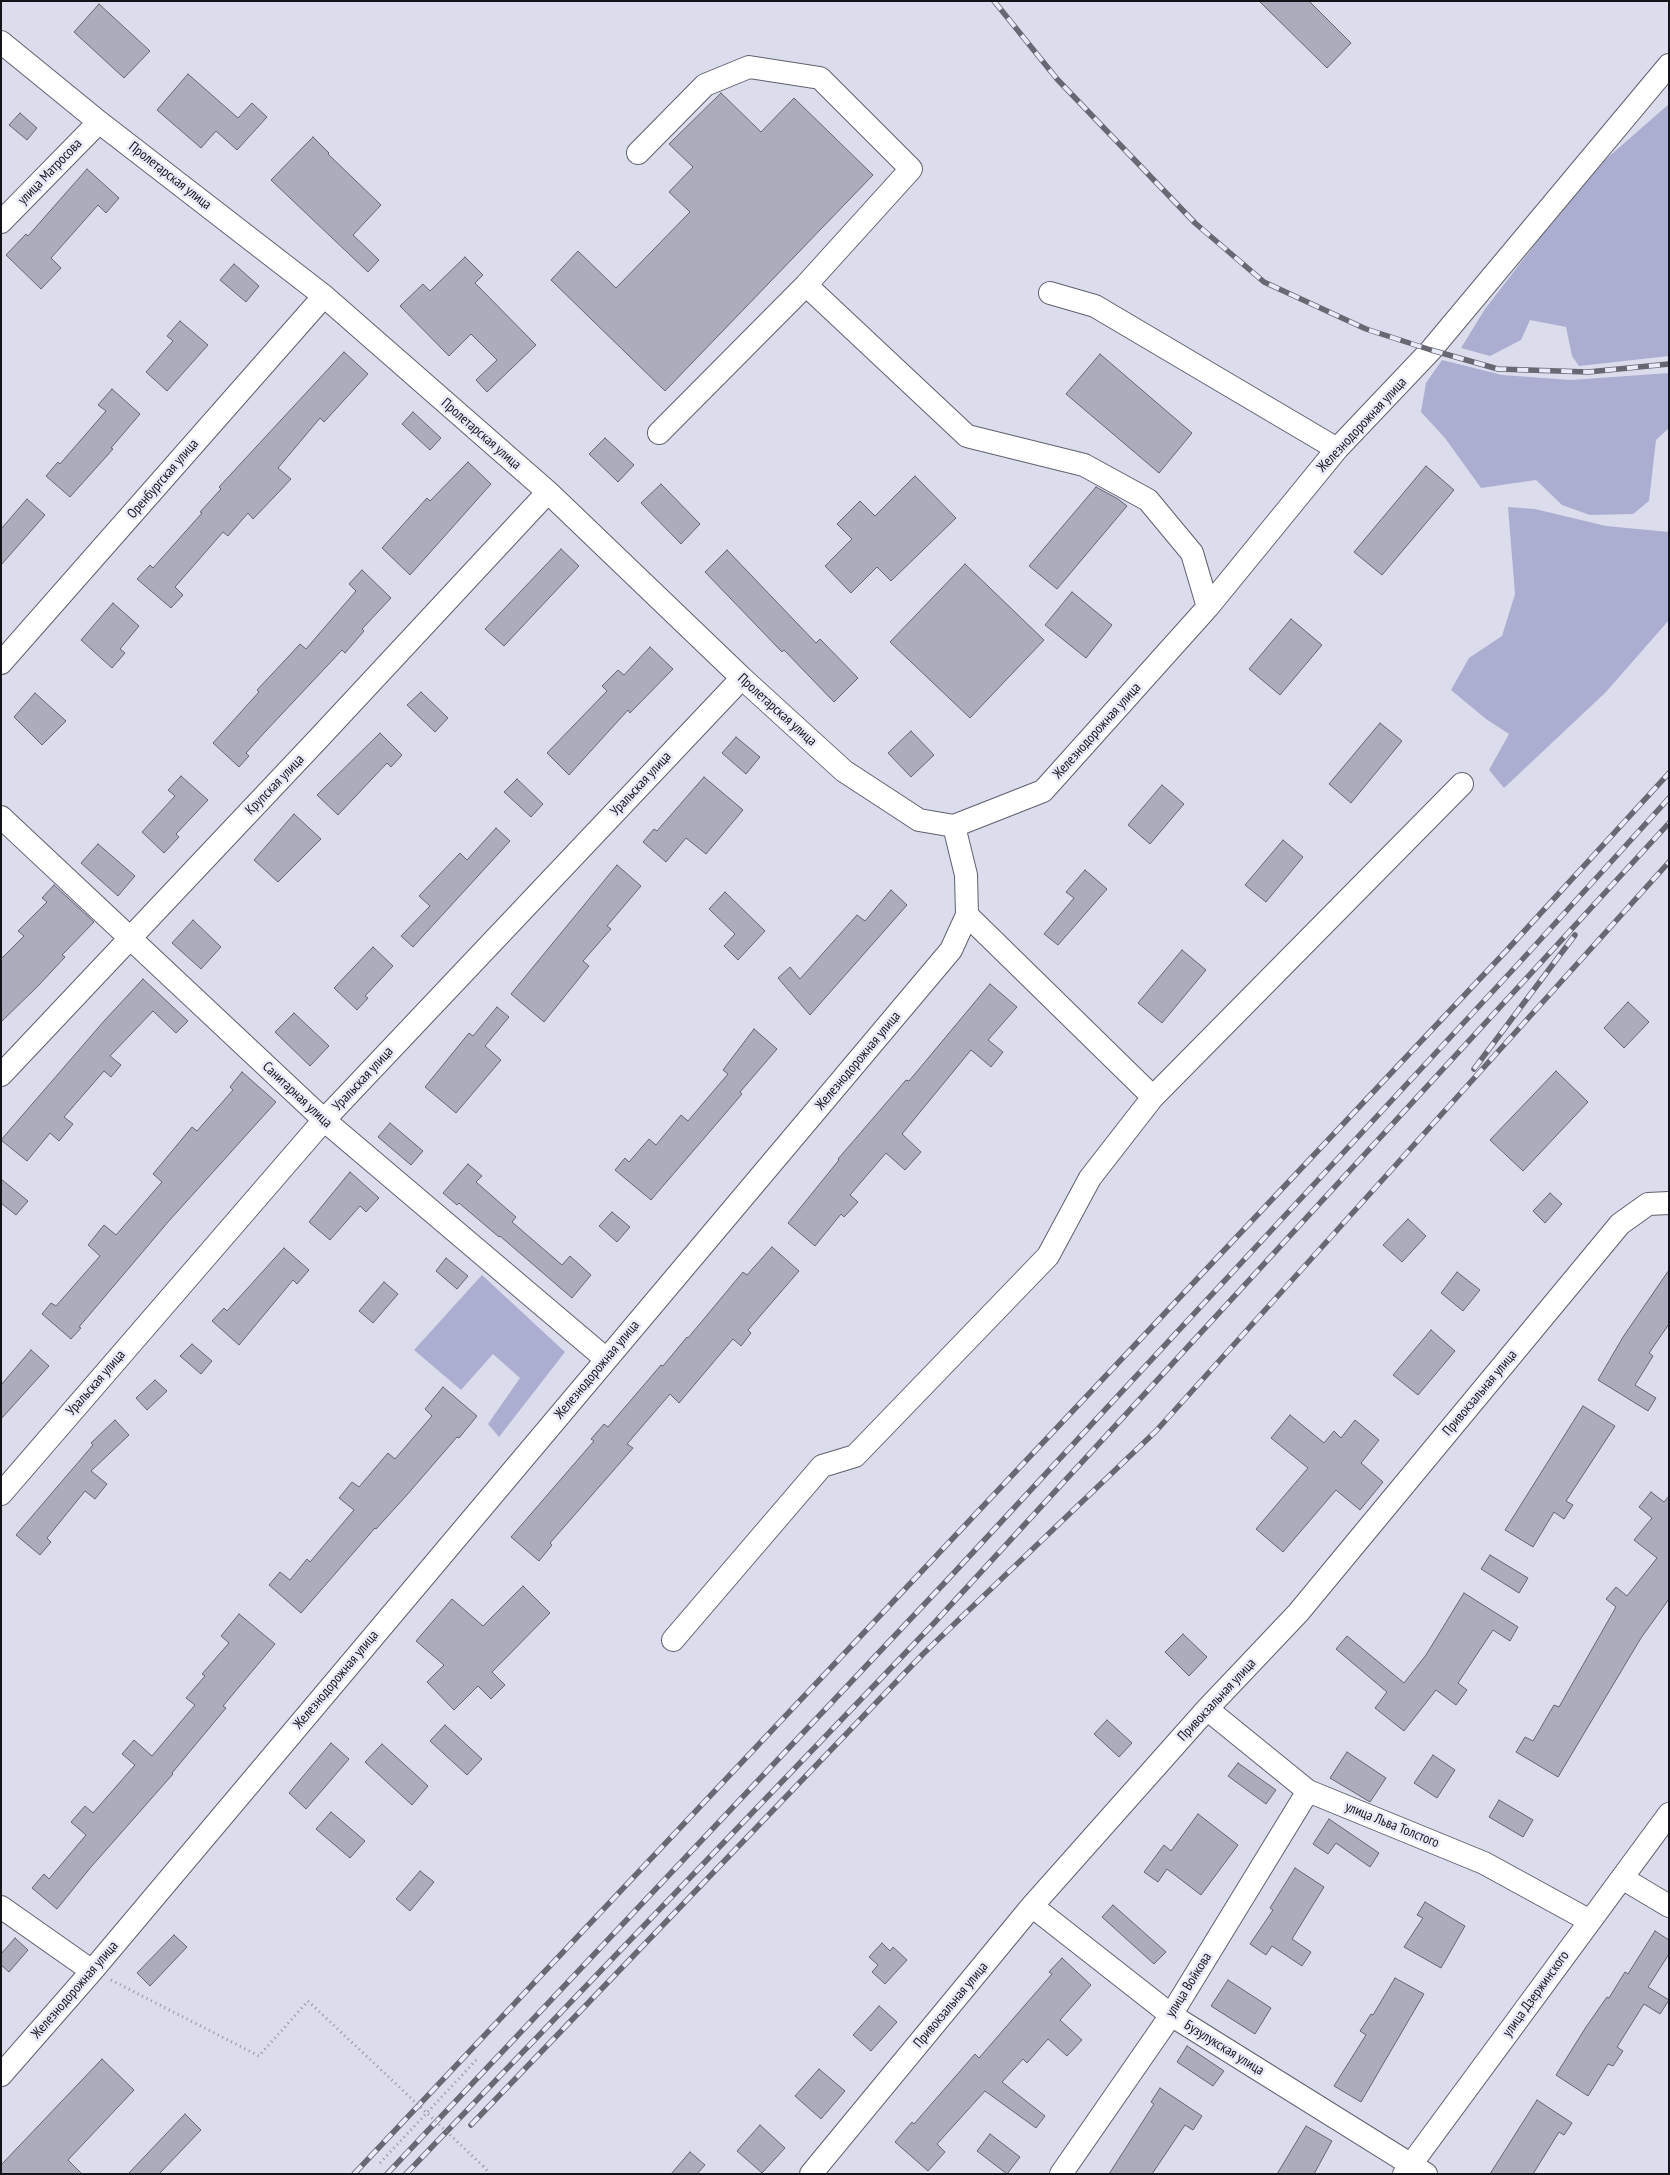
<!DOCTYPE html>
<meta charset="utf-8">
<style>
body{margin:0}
#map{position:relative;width:1670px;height:2175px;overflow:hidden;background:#dbdded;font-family:"PT Sans Narrow",sans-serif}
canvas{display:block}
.frame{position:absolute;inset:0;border:2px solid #131419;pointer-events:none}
</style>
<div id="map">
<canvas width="1670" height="2175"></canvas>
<div class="frame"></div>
</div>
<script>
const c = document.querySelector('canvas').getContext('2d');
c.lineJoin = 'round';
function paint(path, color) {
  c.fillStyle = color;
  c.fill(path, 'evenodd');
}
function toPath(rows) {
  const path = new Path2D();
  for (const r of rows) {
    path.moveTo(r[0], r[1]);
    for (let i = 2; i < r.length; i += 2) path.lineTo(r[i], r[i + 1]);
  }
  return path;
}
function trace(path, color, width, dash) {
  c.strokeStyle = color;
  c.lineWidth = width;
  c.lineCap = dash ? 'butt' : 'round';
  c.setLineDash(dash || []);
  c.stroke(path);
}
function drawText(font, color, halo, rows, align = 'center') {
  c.font = font + ' "PT Sans Narrow",sans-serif';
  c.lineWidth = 5;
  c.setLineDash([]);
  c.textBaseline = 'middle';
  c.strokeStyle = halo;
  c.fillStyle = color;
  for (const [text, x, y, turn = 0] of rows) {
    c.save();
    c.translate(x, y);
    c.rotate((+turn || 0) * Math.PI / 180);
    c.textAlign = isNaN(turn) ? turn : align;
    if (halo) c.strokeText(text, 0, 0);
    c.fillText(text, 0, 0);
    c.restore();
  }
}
paint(toPath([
 [1669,104,1669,356,1579,366,1572,356,1566,327,1530,320,1521,340,1490,356,1461,348,1485,309,1590,173],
 [1442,360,1502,375,1571,380,1669,373,1669,428,1656,440,1649,501,1633,514,1590,515,1562,505,1536,480,1481,488,1445,438,1421,412,1426,383],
 [1508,507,1535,509,1606,526,1669,532,1669,620,1606,692,1504,788,1489,770,1509,734,1486,719,1451,690,1469,658,1502,636,1515,594],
 [482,1275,565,1352,499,1437,488,1424,520,1378,493,1354,461,1390,414,1350]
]), '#abaed0');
const building = toPath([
 [1259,1,1309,1,1351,43,1327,68,1259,1],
 [99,4,150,51,124,78,74,32,99,4],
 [188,74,238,118,252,103,267,117,237,150,216,131,201,148,157,110,188,74],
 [721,93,761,132,794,98,873,175,665,391,551,280,578,251,616,288,690,212,669,192,693,167,669,144,721,93],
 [20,113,37,128,27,140,9,125,20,113],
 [313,137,329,153,328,154,381,205,353,235,379,260,368,272,271,180,313,137],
 [87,169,119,198,106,213,98,205,51,258,61,268,41,289,6,255,26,234,28,236,87,169],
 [465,257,483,275,475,283,536,345,487,392,476,380,497,360,471,334,449,356,400,306,423,284,430,291,465,257],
 [234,264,259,286,246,302,220,280,234,264],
 [180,321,208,345,167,391,146,372,173,341,167,336,180,321],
 [344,352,368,374,324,422,320,418,278,468,291,479,276,495,253,519,248,513,228,536,223,532,175,587,183,595,171,608,137,579,150,565,153,568,202,513,200,512,221,489,219,487,344,352],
 [1100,354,1192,433,1159,473,1066,394,1100,354],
 [112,389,140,414,111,448,113,449,70,497,46,476,58,462,60,464,106,411,98,405,112,389],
 [413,412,441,438,430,450,402,424,413,412],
 [605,438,634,465,618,482,589,454,605,438],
 [468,462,491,484,410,575,382,548,427,498,430,501,468,462],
 [1426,466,1454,490,1382,575,1354,552,1426,466],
 [915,476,956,518,891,581,877,567,851,593,825,566,852,539,837,524,860,501,875,516,915,476],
 [661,484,700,524,681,544,641,503,661,484],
 [1096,487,1118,499,1127,506,1057,589,1029,566,1096,487],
 [27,499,45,515,1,565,1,529,27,499],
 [561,549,579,566,504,646,485,629,561,549],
 [727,550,816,643,820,639,858,678,834,702,784,650,782,652,705,572,727,550],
 [965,564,1044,640,970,718,890,642,965,564],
 [362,570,391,598,362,629,364,631,345,653,342,650,264,733,246,753,249,756,239,767,213,743,259,692,257,690,288,657,300,644,306,649,356,591,349,584,362,570],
 [1072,592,1112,625,1086,658,1045,625,1072,592],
 [113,603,139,626,120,649,125,653,112,668,81,640,113,603],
 [1291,619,1322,645,1280,695,1249,669,1291,619],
 [650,647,673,669,630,713,628,710,569,775,547,753,607,691,602,686,618,670,624,675,650,647],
 [421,692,448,718,435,732,407,705,421,692],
 [35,693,66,721,42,745,14,717,35,693],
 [1380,723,1402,741,1351,803,1329,784,1380,723],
 [911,731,934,755,911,777,888,753,911,731],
 [380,733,402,755,391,767,387,763,338,815,317,795,380,733],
 [736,737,760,757,746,774,722,753,736,737],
 [181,776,208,800,176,834,179,837,164,853,142,832,175,796,168,790,181,776],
 [704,777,743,810,706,854,686,838,666,862,643,842,654,829,657,831,704,777],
 [517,779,543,804,531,817,504,792,517,779],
 [1162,785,1184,804,1150,844,1128,825,1162,785],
 [294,814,321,839,278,882,254,860,294,814],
 [496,828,510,841,413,947,401,936,430,906,419,896,460,853,467,860,496,828],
 [1283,840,1303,857,1266,902,1245,885,1283,840],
 [98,844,135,876,118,896,81,863,98,844],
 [617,865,641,886,607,926,611,929,583,961,589,966,544,1022,511,994,617,865],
 [1085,870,1107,889,1058,945,1044,934,1074,898,1066,892,1085,870],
 [54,885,94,922,62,955,65,957,38,986,1,1022,1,959,24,936,18,931,47,902,42,898,54,885],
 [891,890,907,905,810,1015,778,978,790,967,800,979,857,915,865,921,891,890],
 [725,892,765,931,738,960,724,946,735,934,709,909,725,892],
 [193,920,221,947,201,969,172,943,193,920],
 [373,947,393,966,365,996,368,998,357,1010,334,988,373,947],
 [1182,950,1206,970,1162,1023,1138,1003,1182,950],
 [143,979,188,1021,176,1033,153,1011,110,1056,121,1065,111,1077,104,1071,64,1117,73,1124,59,1141,50,1133,27,1161,1,1140,104,1021,143,979],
 [990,984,1017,1007,988,1040,1003,1052,991,1067,971,1050,902,1134,921,1152,905,1170,886,1153,850,1195,858,1202,844,1217,841,1214,815,1246,788,1223,839,1160,838,1159,906,1080,909,1081,990,984],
 [1628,1002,1649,1022,1624,1048,1604,1028,1628,1002],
 [497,1007,509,1017,485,1046,501,1060,456,1113,425,1087,469,1033,473,1036,497,1007],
 [294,1013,329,1046,310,1066,275,1032,294,1013],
 [754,1029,777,1049,740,1092,742,1094,706,1136,651,1200,615,1170,625,1158,629,1162,649,1139,656,1145,681,1115,688,1121,728,1074,723,1070,754,1029],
 [1556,1071,1588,1102,1523,1171,1490,1140,1556,1071],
 [242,1072,276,1102,168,1222,79,1327,81,1328,71,1339,42,1314,51,1303,56,1306,100,1256,88,1245,104,1225,116,1235,162,1182,153,1174,192,1127,197,1131,233,1090,230,1087,242,1072],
 [390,1123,423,1151,411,1165,378,1137,390,1123],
 [468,1164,482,1176,476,1182,516,1217,512,1222,562,1265,570,1256,591,1275,572,1298,500,1236,499,1237,459,1203,457,1205,443,1193,468,1164],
 [350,1172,379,1198,366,1212,360,1206,330,1240,309,1222,350,1172],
 [1,1179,28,1201,16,1215,1,1203,1,1179],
 [1550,1193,1562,1204,1545,1223,1533,1211,1550,1193],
 [612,1212,630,1227,617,1242,599,1226,612,1212],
 [1408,1219,1426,1236,1402,1262,1383,1245,1408,1219],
 [772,1247,799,1271,748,1330,751,1333,741,1346,733,1339,679,1403,670,1394,627,1444,633,1448,550,1543,552,1545,539,1561,511,1537,594,1441,591,1439,604,1424,608,1427,661,1365,663,1366,687,1337,688,1338,743,1272,747,1275,772,1247],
 [284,1248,309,1270,297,1284,293,1280,239,1345,212,1321,224,1308,227,1311,284,1248],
 [446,1258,468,1276,457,1289,436,1271,446,1258],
 [1669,1270,1669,1324,1649,1353,1653,1356,1635,1385,1656,1398,1648,1411,1598,1380,1623,1337,1669,1270],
 [1457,1272,1480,1290,1463,1311,1441,1293,1457,1272],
 [384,1282,398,1294,373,1323,359,1311,384,1282],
 [1431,1330,1455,1351,1418,1395,1393,1375,1431,1330],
 [192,1344,212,1361,201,1374,180,1356,192,1344],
 [31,1350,49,1366,1,1419,1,1385,31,1350],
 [155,1380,167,1391,147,1410,136,1398,155,1380],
 [443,1387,477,1416,459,1438,457,1437,406,1496,376,1529,375,1528,301,1613,269,1585,280,1572,290,1580,307,1559,310,1562,354,1510,339,1498,352,1482,359,1487,388,1453,395,1459,432,1416,425,1409,443,1387],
 [1583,1406,1615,1426,1566,1501,1573,1505,1564,1519,1554,1512,1533,1547,1505,1530,1583,1406],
 [1290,1415,1324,1443,1334,1431,1341,1438,1355,1420,1379,1440,1361,1463,1383,1482,1360,1510,1336,1490,1283,1552,1256,1529,1308,1468,1271,1438,1290,1415],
 [115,1420,129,1435,91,1471,107,1484,95,1499,85,1491,47,1538,51,1542,40,1555,16,1535,93,1445,91,1443,115,1420],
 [1651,1492,1664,1502,1669,1496,1669,1599,1641,1638,1558,1777,1516,1752,1525,1737,1533,1741,1554,1705,1559,1707,1616,1607,1606,1599,1616,1587,1627,1596,1657,1558,1634,1540,1652,1518,1639,1507,1651,1492],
 [1490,1555,1528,1578,1519,1593,1481,1569,1490,1555],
 [523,1586,550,1613,492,1672,505,1685,491,1699,478,1686,454,1710,427,1682,444,1665,416,1641,452,1599,483,1626,523,1586],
 [1464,1593,1518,1627,1510,1641,1493,1630,1458,1683,1467,1690,1456,1705,1436,1690,1404,1731,1375,1708,1387,1692,1336,1649,1347,1636,1404,1683,1426,1655,1464,1593],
 [239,1614,275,1644,223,1706,226,1708,172,1773,173,1774,91,1867,57,1909,32,1888,44,1874,49,1879,86,1835,71,1822,85,1806,93,1813,135,1765,122,1754,134,1740,152,1756,195,1705,186,1698,205,1676,202,1674,229,1643,221,1636,239,1614],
 [1183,1634,1207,1657,1189,1676,1165,1652,1183,1634],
 [1107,1720,1132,1743,1119,1757,1094,1734,1107,1720],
 [445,1725,482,1759,467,1775,430,1741,445,1725],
 [331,1743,349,1759,306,1809,289,1793,331,1743],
 [382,1744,428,1786,412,1805,365,1762,382,1744],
 [1347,1752,1386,1778,1370,1802,1330,1778,1347,1752],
 [1433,1755,1455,1770,1437,1798,1414,1783,1433,1755],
 [1238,1763,1276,1790,1266,1804,1228,1776,1238,1763],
 [1499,1800,1533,1820,1523,1837,1489,1817,1499,1800],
 [331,1812,365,1841,350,1858,316,1829,331,1812],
 [1198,1814,1238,1845,1201,1895,1167,1869,1158,1882,1144,1872,1164,1845,1171,1851,1198,1814],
 [1329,1819,1379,1853,1370,1867,1336,1843,1328,1854,1313,1844,1329,1819],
 [1295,1868,1324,1887,1292,1939,1311,1952,1302,1966,1272,1946,1266,1955,1250,1944,1273,1910,1270,1908,1295,1868],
 [420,1871,434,1882,410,1911,396,1899,420,1871],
 [1425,1902,1465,1926,1441,1968,1404,1947,1423,1918,1417,1915,1425,1902],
 [1113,1905,1166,1952,1154,1964,1102,1917,1113,1905],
 [1655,1931,1669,1940,1669,1954,1648,1987,1669,2000,1660,2014,1644,2004,1617,2047,1623,2051,1613,2066,1608,2064,1588,2096,1556,2075,1586,2027,1607,1997,1609,1998,1625,1972,1628,1974,1655,1931],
 [174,1935,187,1947,150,1986,137,1973,174,1935],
 [15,1938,28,1950,9,1972,1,1965,1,1954,15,1938],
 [882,1943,890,1951,893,1947,907,1960,885,1984,872,1972,878,1965,869,1957,882,1943],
 [1062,1958,1091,1985,1060,2020,1082,2040,1067,2056,1048,2039,1027,2063,1023,2059,1002,2082,1045,2116,1036,2128,985,2091,937,2144,945,2152,928,2171,895,2142,912,2122,914,2124,975,2054,979,2058,1052,1974,1049,1972,1062,1958],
 [1395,1978,1424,1994,1361,2102,1334,2086,1366,2035,1360,2031,1371,2014,1373,2015,1395,1978],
 [1228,1980,1271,2008,1255,2034,1211,2006,1228,1980],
 [879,2006,897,2022,871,2051,853,2035,879,2006],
 [1187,2046,1224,2071,1213,2086,1177,2062,1187,2046],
 [102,2059,134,2090,68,2160,82,2174,1,2174,1,2165,102,2059],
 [819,2069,845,2091,821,2119,795,2096,819,2069],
 [1160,2088,1202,2116,1193,2130,1185,2125,1152,2174,1109,2174,1154,2104,1151,2102,1160,2088],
 [1537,2100,1572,2123,1564,2135,1559,2132,1533,2174,1490,2174,1537,2100],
 [185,2114,201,2130,159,2174,128,2174,185,2114],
 [760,2125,785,2148,762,2173,737,2151,760,2125],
 [1306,2126,1332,2141,1314,2174,1277,2174,1306,2126],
 [990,2134,1020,2157,1007,2174,977,2151,990,2134],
 [690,2152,705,2165,697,2174,671,2174,690,2152]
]);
paint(building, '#acadbc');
trace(building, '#636572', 1);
const minor = toPath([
 [1,42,99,122,324,296,548,492,742,678,844,771,919,820,954,826],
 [638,153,705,85,749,67,820,78,911,169,806,285,659,433],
 [1,222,99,122],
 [806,285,967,436,1084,465,1148,500,1192,553,1208,607],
 [1050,293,1095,306,1337,449],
 [1,663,324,296],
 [1,817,324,1120,606,1359],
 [954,826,1043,791,1208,607,1337,449,1431,350,1669,65],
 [967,915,1153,1097],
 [1,1075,319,738,548,492],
 [1,1494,324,1120,742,678],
 [673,1640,822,1466,855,1456,1048,1256,1090,1178,1153,1097,1462,784],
 [1207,1709,1308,1791,1484,1863,1590,1921],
 [1622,1878,1669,1906],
 [1032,1906,1171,2015,1426,2174],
 [1,1907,92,1971],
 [1,2075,92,1971,951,950,967,915,966,875,954,826],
 [811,2174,1032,1906,1207,1709,1298,1613,1620,1224,1648,1204,1669,1203],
 [1061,2174,1171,2015,1308,1791],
 [1404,2174,1669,1814]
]);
trace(minor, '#5f606e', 24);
trace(toPath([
 [111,1980,259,2056,308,2001],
 [380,2163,478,2058],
 [483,2166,490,2174]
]), '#91929e', 3, [1, 4]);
trace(minor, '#fff', 22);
const rail = toPath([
 [994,1,1057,79,1195,223,1264,282,1366,329,1431,350,1498,369,1588,372,1669,364],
 [1474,1069,1575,935],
 [471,2125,923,1654,1156,1431,1669,862],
 [354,2174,1507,950,1669,773],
 [387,2174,951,1576,1520,962,1669,798],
 [406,2174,936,1621,1669,823]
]);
trace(rail, '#676872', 5.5);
trace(rail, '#e9eafa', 4, [11]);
trace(toPath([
 [308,2001,483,2166]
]), '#91929e', 3, [1, 4]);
drawText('14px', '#131419', '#e9eafa', [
 ["улица Матросова",50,172,-46],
 ["Пролетарская улица",170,176,38],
 ["Железнодорожная улица",1362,425,-47],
 ["Пролетарская улица",481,434,41],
 ["Оренбургская улица",163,479,-49],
 ["Пролетарская улица",777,710,42],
 ["Железнодорожная улица",1097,731,-48],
 ["Уральская улица",641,784,-47],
 ["Крупская улица",275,785,-46],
 ["Железнодорожная улица",858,1061,-50],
 ["Уральская улица",363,1079,-47],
 ["Санитарная улица",297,1095,43],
 ["Железнодорожная улица",597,1370,-50],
 ["Уральская улица",96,1383,-49],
 ["Привокзальная улица",1480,1393,-50],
 ["Железнодорожная улица",336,1680,-50],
 ["Привокзальная улица",1217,1700,-47],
 ["улица Льва Толстого",1392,1825,22],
 ["улица Войкова",1189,1985,-58],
 ["Железнодорожная улица",75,1990,-49],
 ["улица Дзержинского",1536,1994,-54],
 ["Привокзальная улица",951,2005,-50],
 ["Бузулукская улица",1224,2048,32]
]);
</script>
